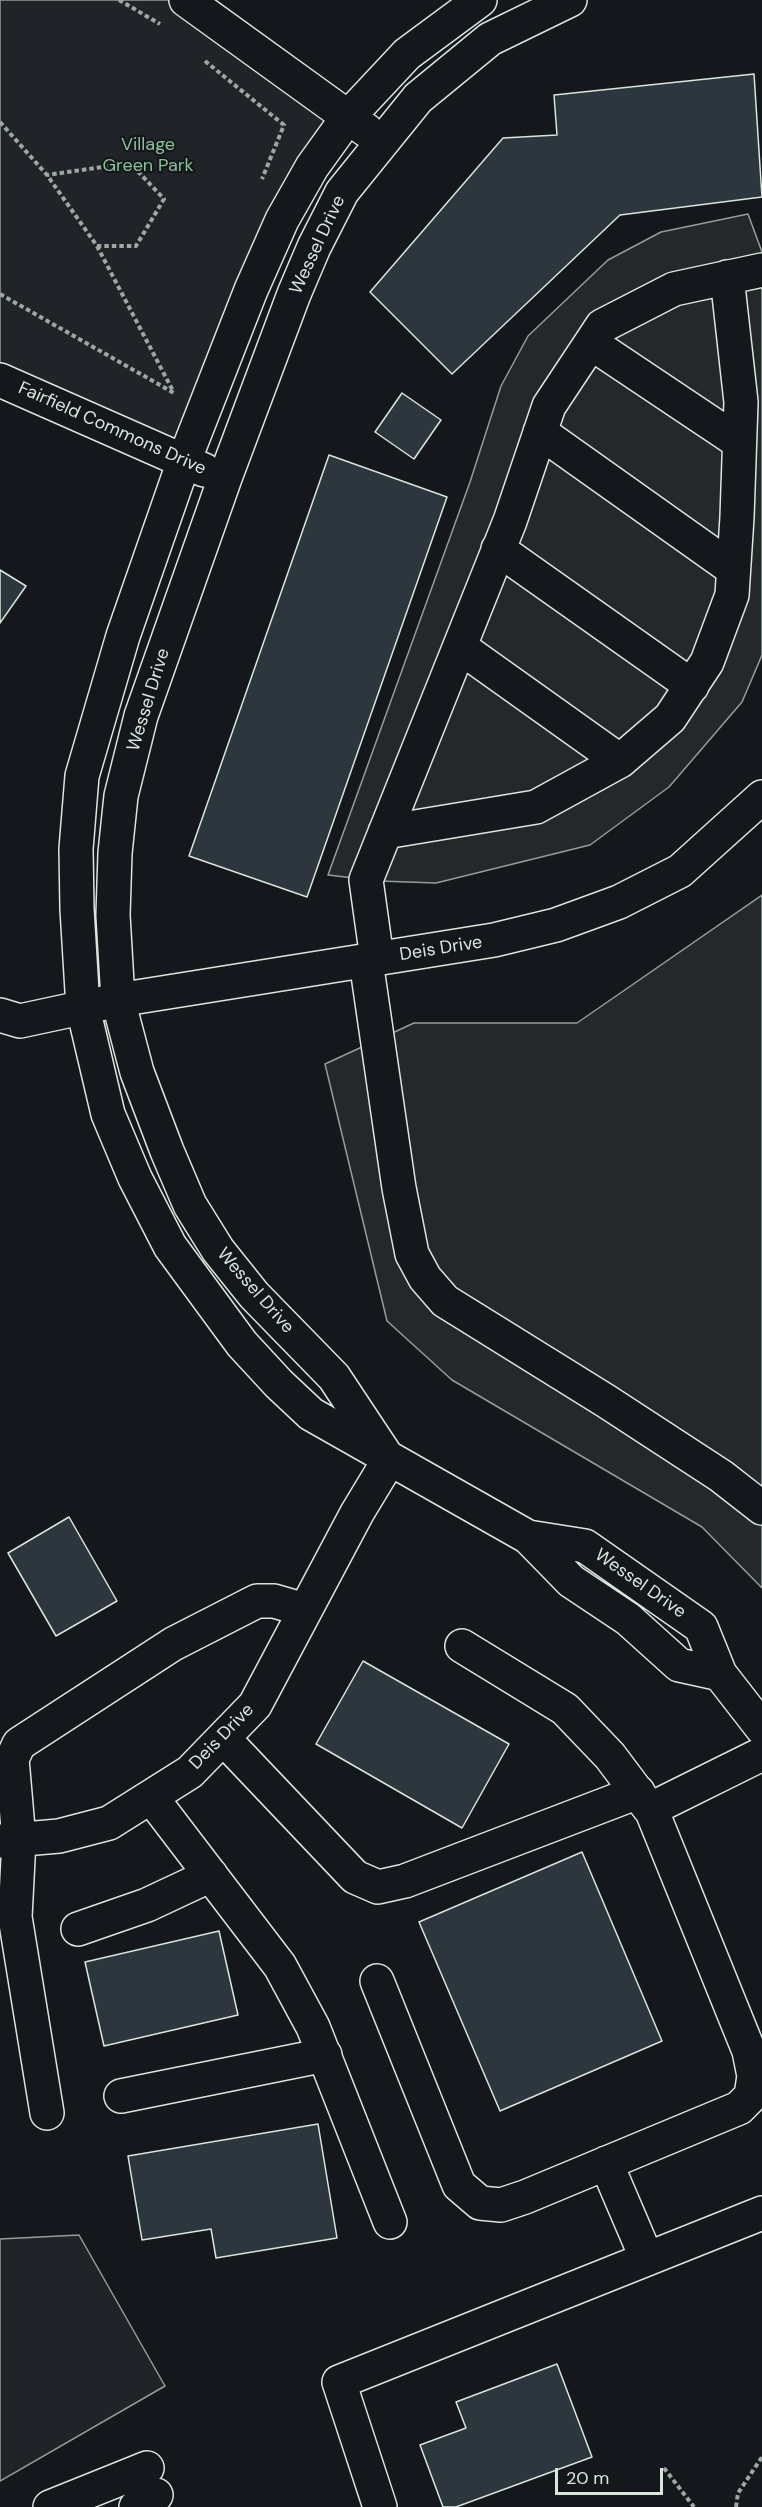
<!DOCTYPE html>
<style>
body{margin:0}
#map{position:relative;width:762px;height:2507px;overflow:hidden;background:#14181c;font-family:"DM Sans",sans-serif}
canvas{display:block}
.scale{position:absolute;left:555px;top:2468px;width:108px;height:27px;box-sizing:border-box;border:3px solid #d8e6dc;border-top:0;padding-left:8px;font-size:18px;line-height:21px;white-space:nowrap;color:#d8e6dc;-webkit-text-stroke:4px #14181c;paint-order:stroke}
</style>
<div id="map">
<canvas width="762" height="2507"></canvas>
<div class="scale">20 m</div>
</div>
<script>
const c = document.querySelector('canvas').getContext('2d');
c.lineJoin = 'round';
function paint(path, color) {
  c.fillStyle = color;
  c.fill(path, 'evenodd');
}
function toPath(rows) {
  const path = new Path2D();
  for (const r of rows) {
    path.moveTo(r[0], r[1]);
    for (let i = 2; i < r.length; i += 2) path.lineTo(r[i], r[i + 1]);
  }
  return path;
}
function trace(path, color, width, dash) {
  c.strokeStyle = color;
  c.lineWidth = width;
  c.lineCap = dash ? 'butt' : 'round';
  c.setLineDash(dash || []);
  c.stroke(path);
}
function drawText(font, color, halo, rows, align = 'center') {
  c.font = font + ' "DM Sans",sans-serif';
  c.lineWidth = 4.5;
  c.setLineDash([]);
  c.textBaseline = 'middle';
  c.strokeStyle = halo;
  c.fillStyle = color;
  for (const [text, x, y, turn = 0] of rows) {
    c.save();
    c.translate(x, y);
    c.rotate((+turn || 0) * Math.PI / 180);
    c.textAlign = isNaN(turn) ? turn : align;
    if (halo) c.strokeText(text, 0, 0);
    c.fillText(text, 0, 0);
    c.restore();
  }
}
const green = toPath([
 [0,0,186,0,348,117,184,461,0,380,0,0],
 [79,2235,165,2386,0,2481,0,2239,79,2235]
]);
paint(green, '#202428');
trace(green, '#939e99', 1.5);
const parking = toPath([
 [748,214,762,252,762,655,742,702,669,787,590,845,436,883,379,881,328,875,470,482,501,386,528,336,608,260,661,232,748,214],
 [762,895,762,1588,702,1527,452,1380,387,1321,325,1064,414,1023,577,1023,762,895]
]);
paint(parking, '#24282b');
trace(parking, '#939e99', 1.5);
const building = toPath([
 [754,74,762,197,620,215,452,374,370,292,503,138,557,135,554,95,754,74],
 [402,393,441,420,414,459,375,432,402,393],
 [329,455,447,497,307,897,189,856,329,455],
 [0,570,26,586,0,623,0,570],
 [69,1517,117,1601,56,1636,8,1553,69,1517],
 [363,1661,509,1744,462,1828,316,1744,363,1661],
 [582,1852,662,2041,500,2111,419,1922,582,1852],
 [219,1931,238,2015,104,2046,85,1962,219,1931],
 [318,2124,337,2238,216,2258,211,2229,142,2240,128,2156,318,2124],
 [557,2364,592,2457,456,2507,443,2507,420,2445,466,2428,456,2402,557,2364]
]);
paint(building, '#2c363c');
trace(building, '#d8e6dc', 1.5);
const minor = toPath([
 [186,0,366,130],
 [480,0,407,54,348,117,312,167,282,220,251,290,184,461,123,636,82,776,76,849,77,909,83,1008,108,1114,135,1178,170,1246,242,1344,279,1384,311,1414,528,1537,571,1581,628,1619,679,1665,720,1674],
 [591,343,739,442],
 [0,380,204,470],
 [540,432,733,569],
 [498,549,692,686],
 [460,647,620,761],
 [385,832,536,807,620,761,670,718,707,662,732,595,737,517,741,402,727,277],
 [377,959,366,880,510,521,549,406,602,326,674,289,762,270],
 [366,961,399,1188,412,1254,425,1278,445,1301,606,1401,721,1476,762,1508],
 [0,1015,20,1021,118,1000,494,940,556,925,619,902,680,871,762,797],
 [385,1454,334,1377,254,1295,218,1250,190,1205,167,1151,137,1072,118,1000,113,915,115,853,121,796,141,716,225,478,294,294,314,247,342,192,418,98,490,39,570,0],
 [528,1537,585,1546,701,1627,720,1674,762,1728],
 [462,1646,565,1709,610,1756,649,1808],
 [223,1738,355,1877,378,1887,405,1881,638,1792],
 [151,1797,280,1966,313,2027,390,2222],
 [0,1841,59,1836,109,1823,190,1772,255,1705,357,1513,389,1460],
 [78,1929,147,1905,211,1875],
 [377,1981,459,2185,480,2203,501,2205,525,2197,739,2108,751,2096,754,2076,749,2051,651,1809,762,1754],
 [121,2096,325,2055],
 [47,2113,15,1917,19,1840,12,1759,19,1744,173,1644,257,1601,274,1601,305,1610],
 [606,2163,647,2259],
 [50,2507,147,2468],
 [136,2507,156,2495],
 [380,2507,339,2382,762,2213]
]);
trace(minor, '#d8e6dc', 36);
trace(toPath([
 [119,0,160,24],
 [205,61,284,125,262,179],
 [0,122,47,175,97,246,136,246,164,199,130,163,47,175],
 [97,246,173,391],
 [0,294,174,393],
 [664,2468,694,2507],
 [736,2507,738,2493,762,2457]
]), '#9da8a2', 4, [4.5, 3]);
trace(minor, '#14181c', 33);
drawText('18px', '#8ac095', '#14181c', [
 ["Village",148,145],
 ["Green Park",148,166]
]);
drawText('18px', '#d8e6dc', '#14181c', [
 ["Wessel Drive",318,245,-65],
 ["Fairfield Commons Drive",112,429,24],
 ["Wessel Drive",149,700,-73],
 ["Deis Drive",441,949,-9],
 ["Wessel Drive",255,1291,49],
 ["Wessel Drive",640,1584,35],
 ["Deis Drive",222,1737,-46]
]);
</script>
